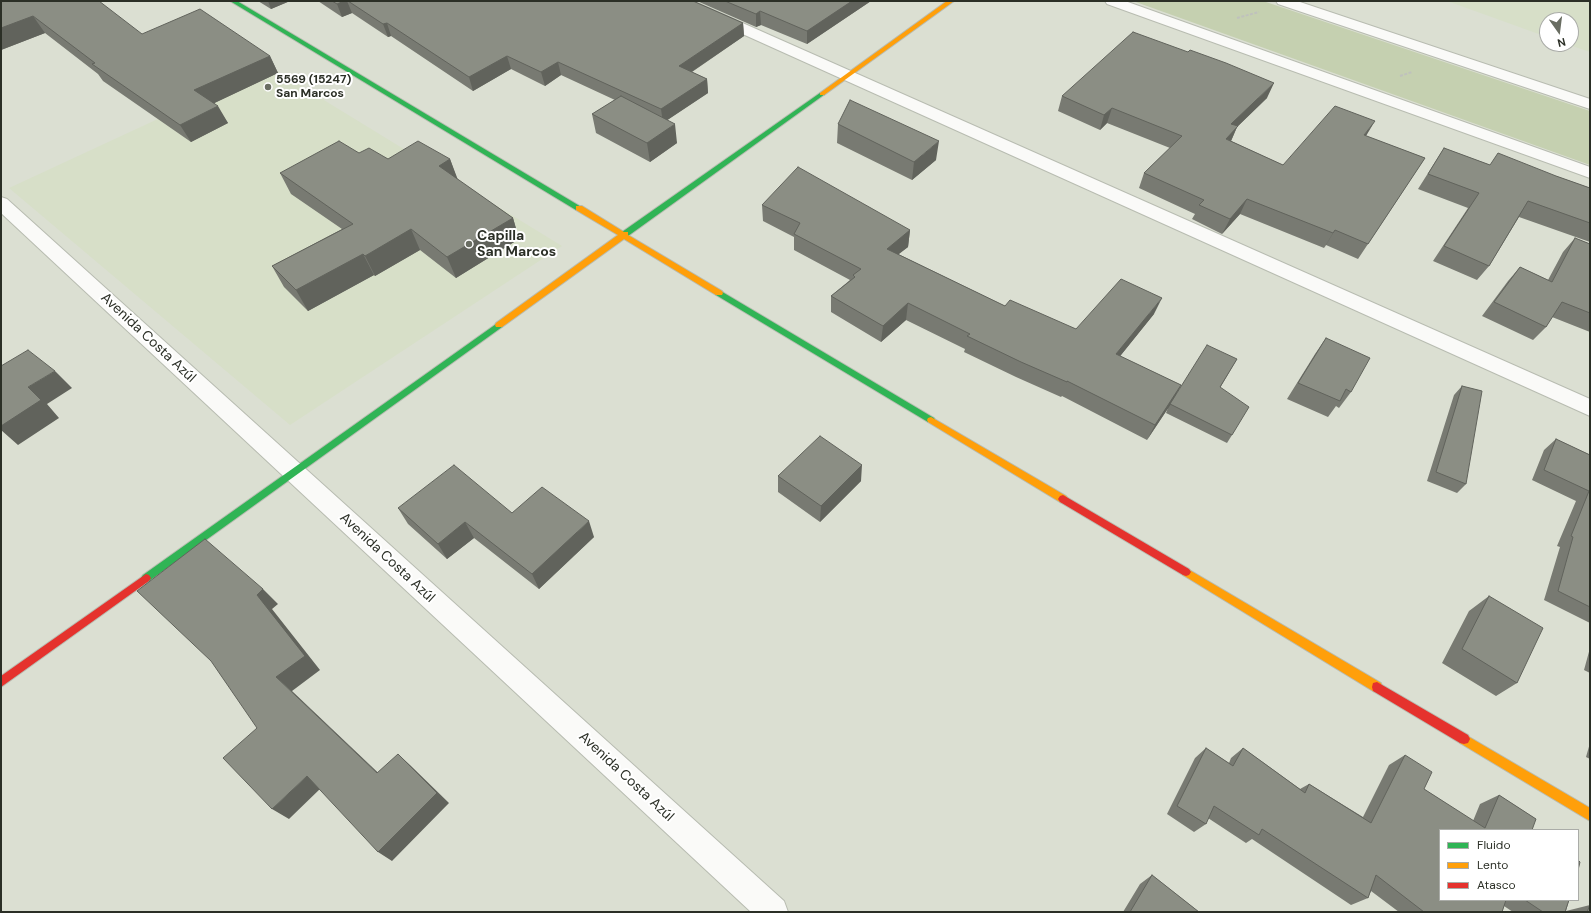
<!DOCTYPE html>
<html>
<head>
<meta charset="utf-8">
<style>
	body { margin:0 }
	#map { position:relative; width:1591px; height:913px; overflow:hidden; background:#dbdfd2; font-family:"DM Sans",sans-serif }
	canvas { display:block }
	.frame { position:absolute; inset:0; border:2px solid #2b2f26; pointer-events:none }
	.legend { position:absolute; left:1439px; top:829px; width:140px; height:72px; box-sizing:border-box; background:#fff; border:1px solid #aaaca8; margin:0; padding:5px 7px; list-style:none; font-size:12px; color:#2b2f26 }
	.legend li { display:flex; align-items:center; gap:8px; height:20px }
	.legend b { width:20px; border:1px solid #aaaca8 }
	.north { position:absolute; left:1539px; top:12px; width:40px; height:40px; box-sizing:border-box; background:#fff; border:1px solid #aaaca8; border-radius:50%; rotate:166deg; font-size:11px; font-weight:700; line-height:16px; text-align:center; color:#2b2f26 }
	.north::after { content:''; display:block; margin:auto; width:14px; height:18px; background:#696d62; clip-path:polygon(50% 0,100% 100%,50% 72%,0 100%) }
</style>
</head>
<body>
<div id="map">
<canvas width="1591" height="913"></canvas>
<div class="frame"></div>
<ul class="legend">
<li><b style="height:5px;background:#30b455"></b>Fluido</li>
<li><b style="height:5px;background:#ff9f0a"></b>Lento</li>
<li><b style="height:5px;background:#e5322d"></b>Atasco</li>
</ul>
<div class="north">N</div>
</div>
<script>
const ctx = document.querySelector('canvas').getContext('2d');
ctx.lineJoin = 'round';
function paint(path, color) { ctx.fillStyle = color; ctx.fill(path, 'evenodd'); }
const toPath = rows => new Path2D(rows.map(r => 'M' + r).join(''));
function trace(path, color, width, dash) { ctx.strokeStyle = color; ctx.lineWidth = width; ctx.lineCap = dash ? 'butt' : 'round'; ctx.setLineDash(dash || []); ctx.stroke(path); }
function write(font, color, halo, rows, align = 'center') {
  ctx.font = font + ' "DM Sans",sans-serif'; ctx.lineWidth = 4; ctx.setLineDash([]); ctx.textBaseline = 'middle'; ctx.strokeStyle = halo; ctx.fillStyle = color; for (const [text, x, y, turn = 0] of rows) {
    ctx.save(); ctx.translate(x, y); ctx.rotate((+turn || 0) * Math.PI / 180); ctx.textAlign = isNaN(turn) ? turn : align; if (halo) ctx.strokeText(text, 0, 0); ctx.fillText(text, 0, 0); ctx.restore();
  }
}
paint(toPath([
	[1447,1,1590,1,1590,52,1566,44,1571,44,1571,20,1547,20,1547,37],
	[270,67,562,246,290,425,9,188]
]), '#d7dfc8');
paint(toPath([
	[1133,1,1263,1,1590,111,1590,165]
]), '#c5d0b0');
const street = toPath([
	[674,1,693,1,1590,399,1590,416,676,4,674,1],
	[1105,1,1125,1,1590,167,1590,178,1107,4,1105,1],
	[1276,1,1297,1,1590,99,1590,109,1278,4,1276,1],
	[1,197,7,199,784,901,788,912,751,912,1,213,1,197]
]);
const fast = toPath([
	[230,1,237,1,583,208,579,210,576,210,230,1],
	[820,93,825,94,628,236,622,236,622,232,820,93],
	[719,290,934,418,935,420,934,422,928,422,716,295,715,293,719,290],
	[499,322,502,323,503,325,502,327,149,581,146,582,143,581,141,578,143,575,499,322]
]);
const slow = toPath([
	[947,1,954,1,824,95,820,95,820,93,947,1],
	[576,206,582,206,624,232,628,232,628,235,722,291,723,293,722,295,716,295,624,239,502,327,496,327,495,325,496,323,618,235,576,210,576,206],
	[931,417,1066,496,1068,499,1066,502,1063,503,1060,502,928,422,927,420,928,418,931,417],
	[1186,568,1381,683,1382,687,1381,691,1377,692,1373,691,1183,575,1181,572,1183,569,1186,568],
	[1464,734,1590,808,1590,821,1460,743,1458,739,1460,735,1464,734]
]);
const jam = toPath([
	[1063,495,1189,569,1191,572,1189,575,1186,576,1183,575,1060,502,1058,499,1060,496,1063,495],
	[146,574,149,575,151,578,149,581,1,687,1,676,146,574],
	[1377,682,1468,735,1470,739,1468,743,1464,744,1460,743,1373,691,1372,687,1373,683,1377,682]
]);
trace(street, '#b8bcb1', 2);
trace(fast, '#b8bcb1', 2);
trace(slow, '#b8bcb1', 2);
trace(jam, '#b8bcb1', 2);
trace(toPath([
	[1237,18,1259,12],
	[1400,76,1412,72]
]), '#bfc1bd', 2, [3, 1.5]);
paint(street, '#fafaf8');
paint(fast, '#30b455');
paint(slow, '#ff9f0a');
paint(jam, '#e5322d');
paint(toPath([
	[1,1,142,34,270,56,278,73,214,103,228,123,191,142,103,81,98,74,45,33,1,50],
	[258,1,290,1,271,9],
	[318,1,693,1,743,23,744,36,692,72,707,79,708,93,667,120,677,143,650,162,596,133,592,114,615,100,561,75,545,86,511,69,473,91,391,36,388,37,352,13,342,17],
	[697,1,871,1,807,44,761,25,756,27],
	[1062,96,1267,98,1237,127,1231,141,1283,165,1366,136,1425,158,1358,259,1326,245,1324,248,1240,214,1222,234,1192,219,1195,214,1139,188,1144,173,1170,148,1107,123,1100,130,1058,111],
	[838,124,936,160,912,180,837,143],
	[1444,148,1490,165,1556,176,1590,188,1590,242,1519,217,1489,266,1477,280,1433,261,1468,208,1418,189],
	[359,153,388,159,450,159,457,179,513,218,519,239,456,278,420,250,375,276,374,275,308,311,284,287,272,266,342,229,291,194,280,173],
	[762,205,910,230,908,247,898,254,1005,306,1076,329,1154,314,1120,356,1181,385,1176,395,1237,359,1220,388,1232,435,1227,443,1166,413,1168,408,1147,440,1062,396,1061,397,1016,377,964,352,965,349,906,320,881,342,831,312,831,296,850,280,794,250,794,237,763,221],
	[1575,238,1590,244,1590,332,1552,317,1546,327,1533,340,1482,316,1508,281,1520,267,1548,280,1563,252],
	[1326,338,1351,392,1339,408,1336,406,1328,417,1287,399,1315,354],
	[1462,386,1466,484,1457,493,1427,481,1454,395],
	[1556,439,1590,455,1590,454,1590,623,1544,600,1560,547,1557,546,1576,501,1532,480,1544,450],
	[778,476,861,481,820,522,778,492],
	[398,508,512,513,594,537,539,589,474,538,447,559,408,524],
	[1489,596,1517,683,1496,696,1442,663,1469,611],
	[1590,648,1590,673,1584,670],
	[1590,743,1590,759,1586,757],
	[1206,748,1229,763,1231,758,1243,748,1300,789,1309,784,1363,817,1389,765,1405,755,1424,789,1473,821,1480,804,1499,795,1536,819,1440,900,1569,900,1566,911,1590,905,1590,912,1513,912,1504,906,1502,912,1399,912,1371,891,1368,898,1351,905,1252,839,1246,843,1208,818,1206,824,1194,832,1167,814,1195,758],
	[1152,875,1199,912,1123,912,1140,884]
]), '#787a72');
paint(toPath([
	[268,1,290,1,271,9],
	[344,1,347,1,352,13,342,17,337,4],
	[852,1,871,1,807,44,807,31],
	[760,11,761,25,756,27,756,14],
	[33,16,45,33,1,50,1,28],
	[387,23,391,36,388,37,383,24],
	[743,23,744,36,681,79,679,66],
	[270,56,278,73,204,108,194,90],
	[507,56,511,69,473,91,469,77],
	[558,62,561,75,545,86,541,72],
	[707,79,708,93,663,123,661,109],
	[1274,83,1267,98,1237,127,1231,141,1225,138,1231,124],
	[218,106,228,123,191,142,180,125],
	[1112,108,1107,123,1100,130,1104,115],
	[1375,121,1366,136,1364,135],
	[675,124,677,143,650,162,647,143],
	[939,141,936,160,912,180,914,162],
	[450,159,458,180,439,166],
	[1247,199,1240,214,1222,234,1230,219],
	[513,218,519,239,456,278,447,257],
	[411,229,420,250,375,276,365,256],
	[910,230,908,247,885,265,887,249],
	[1335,230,1326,245,1324,248,1333,233],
	[363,254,374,275,308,311,296,290],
	[1162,298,1154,314,1109,370,1116,354],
	[908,303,906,320,881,342,883,326],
	[55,371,72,388,47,404,59,418,18,445,1,430,1,426,28,387],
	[1181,385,1173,401,1147,440,1155,425],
	[862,465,861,481,820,522,821,506],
	[589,521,594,537,539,589,532,574],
	[465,522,474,538,447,559,438,544],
	[263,589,278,604,272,609,320,670,292,691,390,784,377,773,276,677,257,595],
	[398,754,410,765,449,803,392,861,378,852],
	[307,776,322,787,289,819,272,809]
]), '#61635c');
const building = toPath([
	[1,1,99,1,142,34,200,9,270,56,194,90,218,106,180,125,92,64,95,63,33,16,1,28,1,1],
	[332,1,344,1,337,4,332,1],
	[348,1,693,1,743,23,679,66,707,79,661,109,558,62,541,72,507,56,469,77,387,23,383,24,348,1],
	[725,1,852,1,807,31,760,11,756,14,725,1],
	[1133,32,1188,52,1190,50,1226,63,1274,83,1231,124,1238,126,1226,139,1283,165,1335,106,1375,121,1364,135,1425,158,1368,244,1335,230,1333,233,1247,199,1230,219,1199,205,1204,200,1144,173,1182,136,1112,108,1104,115,1062,96,1133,32],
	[621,96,675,124,647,143,592,114,621,96],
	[850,100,939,141,914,162,838,124,850,100],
	[339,141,359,153,369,148,388,159,418,141,450,159,439,166,513,218,447,257,411,229,365,256,363,254,296,290,272,266,353,224,280,173,339,141],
	[1444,148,1490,165,1498,153,1556,176,1590,188,1590,223,1528,201,1489,266,1444,246,1479,193,1428,174,1444,148],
	[798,167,910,230,887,249,1005,306,1010,300,1076,329,1121,279,1162,298,1116,354,1181,385,1155,425,1067,381,1067,382,1021,362,967,336,970,334,908,303,883,326,831,296,855,277,853,275,861,269,794,234,800,223,762,205,798,167],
	[1575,238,1590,244,1590,313,1562,302,1546,327,1494,302,1520,267,1552,282,1575,238],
	[1326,338,1370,358,1351,392,1346,389,1340,401,1298,383,1326,338],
	[1207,345,1237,359,1220,387,1249,407,1232,435,1170,404,1207,345],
	[28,350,55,371,28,387,41,400,1,426,1,366,28,350],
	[1462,386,1482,391,1466,484,1436,472,1462,386],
	[820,436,862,465,821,506,778,476,820,436],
	[1556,439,1590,455,1590,607,1558,591,1573,537,1571,536,1589,491,1544,470,1556,439],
	[454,465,512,513,542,487,589,521,532,574,465,522,438,544,398,508,454,465],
	[205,539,263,589,257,595,305,656,276,677,377,773,398,754,437,793,378,852,307,776,272,809,223,758,257,728,211,661,137,591,205,539],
	[1489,596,1543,628,1517,683,1462,649,1489,596],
	[1206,748,1233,766,1243,748,1305,793,1309,784,1371,823,1405,755,1432,772,1424,789,1485,828,1499,795,1536,819,1532,830,1440,830,1440,900,1506,900,1502,912,1424,912,1376,875,1368,898,1262,829,1259,835,1214,806,1206,824,1177,806,1206,748],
	[1578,860,1580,862,1578,870,1578,860],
	[1152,875,1199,912,1130,912,1152,875],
	[1525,900,1569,900,1565,912,1543,912,1525,900],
	[1590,905,1590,912,1587,912,1590,905]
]);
paint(building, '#8b8e84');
trace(building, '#61635c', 1);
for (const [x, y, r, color] of [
	[268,87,4,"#696d62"],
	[469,244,4,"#696d62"]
]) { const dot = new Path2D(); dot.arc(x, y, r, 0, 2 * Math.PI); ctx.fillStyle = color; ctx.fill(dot); trace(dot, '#fff', 1.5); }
write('bold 12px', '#2b2f26', '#fff', [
	["5569 (15247)",276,80],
	["San Marcos",276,94]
], 'left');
write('bold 14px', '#2b2f26', '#fff', [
	["Capilla",477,236],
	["San Marcos",477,252]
], 'left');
write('14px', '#2b2f26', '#fff', [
	["Avenida Costa Azúl",148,338,43],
	["Avenida Costa Azúl",387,558,43],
	["Avenida Costa Azúl",626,777,43]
]);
</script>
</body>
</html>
